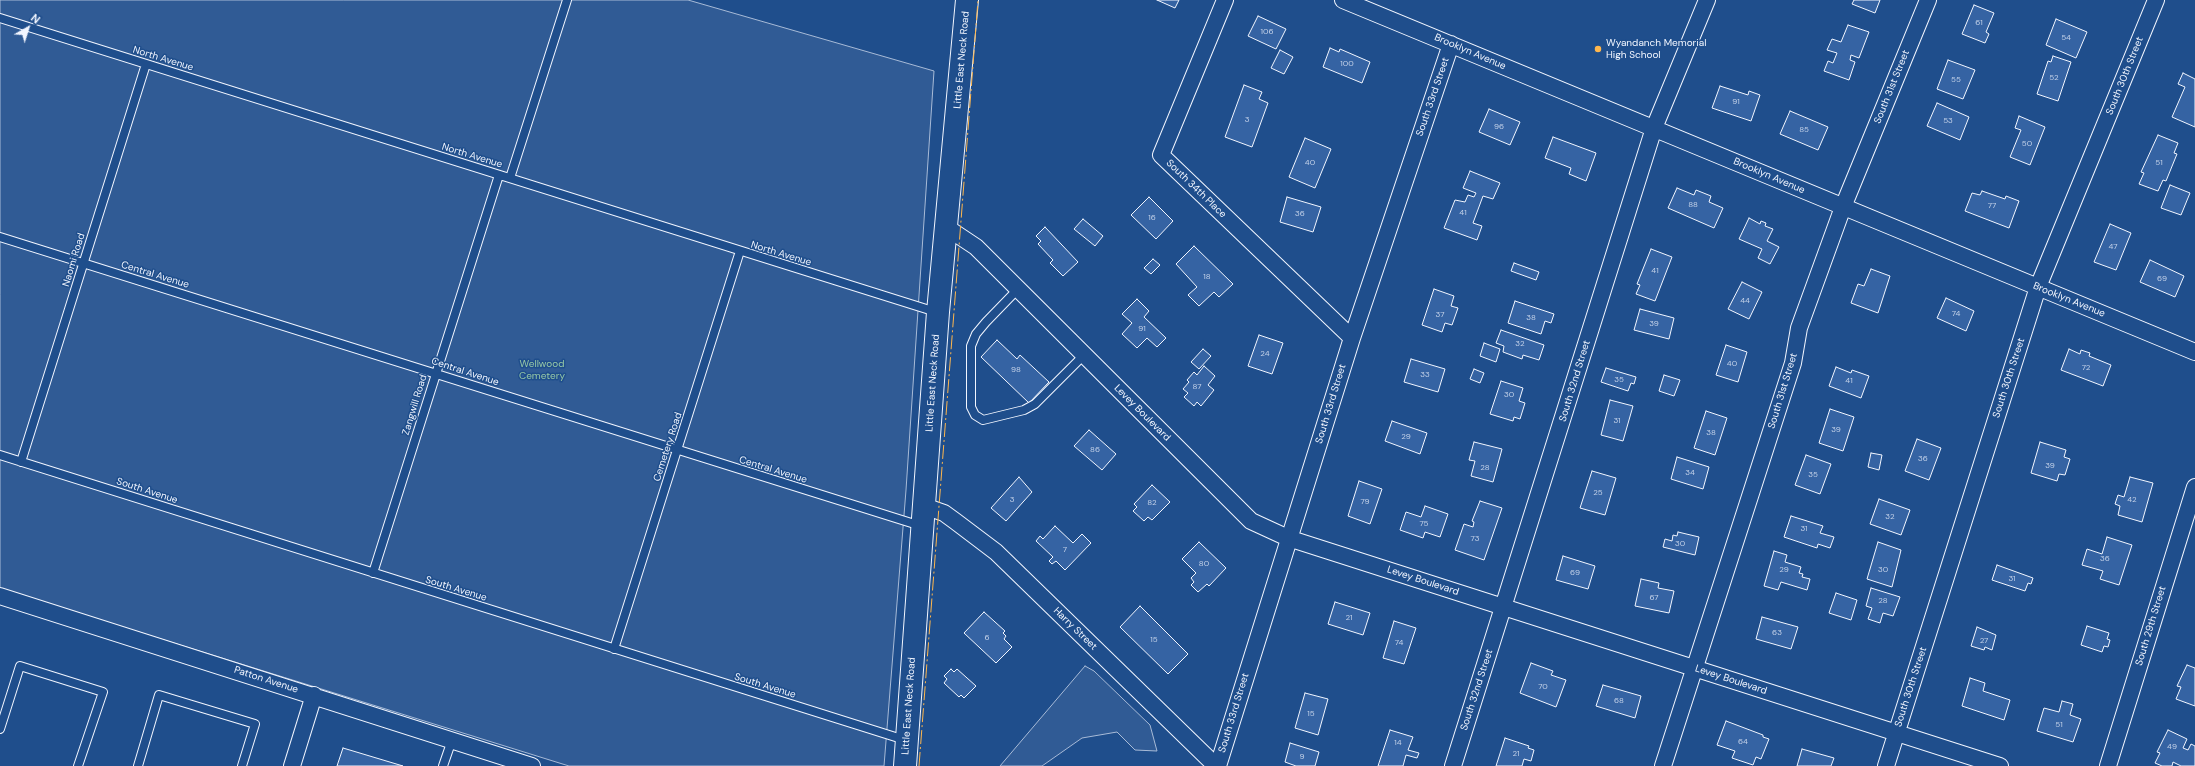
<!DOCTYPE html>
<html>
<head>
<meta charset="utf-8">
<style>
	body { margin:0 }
	#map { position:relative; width:2195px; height:766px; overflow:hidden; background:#1f4e8c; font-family:"DM Sans",sans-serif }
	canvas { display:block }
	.north { position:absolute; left:8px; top:8px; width:40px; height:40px; -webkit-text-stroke:3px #1f4e8c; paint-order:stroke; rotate:39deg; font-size:11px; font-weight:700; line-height:16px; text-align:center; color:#f2f6ff }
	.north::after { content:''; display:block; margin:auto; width:14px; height:18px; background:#f2f6ff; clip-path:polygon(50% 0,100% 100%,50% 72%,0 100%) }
</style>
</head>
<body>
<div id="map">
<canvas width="2195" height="766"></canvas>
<div class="north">N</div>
</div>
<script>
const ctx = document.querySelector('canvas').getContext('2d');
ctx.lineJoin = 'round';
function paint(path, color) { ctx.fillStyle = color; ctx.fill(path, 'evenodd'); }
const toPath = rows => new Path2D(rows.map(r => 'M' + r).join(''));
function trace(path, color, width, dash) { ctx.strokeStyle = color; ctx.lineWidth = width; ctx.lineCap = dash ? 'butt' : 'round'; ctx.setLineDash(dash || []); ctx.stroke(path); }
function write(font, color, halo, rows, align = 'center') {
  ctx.font = font + ' "DM Sans",sans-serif'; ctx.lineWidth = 3; ctx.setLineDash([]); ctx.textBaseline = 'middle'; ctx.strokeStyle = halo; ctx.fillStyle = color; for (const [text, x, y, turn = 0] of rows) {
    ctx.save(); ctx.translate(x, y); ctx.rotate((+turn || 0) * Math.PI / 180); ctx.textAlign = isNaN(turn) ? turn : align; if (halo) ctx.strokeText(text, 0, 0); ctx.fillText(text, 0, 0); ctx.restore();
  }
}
const built = toPath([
	[0,0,688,0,934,71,906,490,884,766,569,766,0,589,0,0],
	[1085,666,1094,671,1150,725,1157,751,1135,750,1117,732,1082,738,1042,766,1000,766,1085,666]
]);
paint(built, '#305b95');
trace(built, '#a8bbd7', 1);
const building = toPath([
	[1157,0,1179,0,1175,8,1157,0],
	[1854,0,1880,0,1875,13,1852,4,1854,0],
	[1974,5,1994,13,1986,32,1989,34,1985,43,1962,34,1974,5],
	[1258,16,1286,29,1276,49,1248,36,1258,16],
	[2056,19,2087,32,2076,58,2046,45,2056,19],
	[1848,25,1869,32,1859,58,1851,55,1850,60,1855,62,1849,80,1824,71,1828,61,1833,63,1837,53,1827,50,1832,39,1841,42,1848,25],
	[1330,48,1339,52,1340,49,1370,62,1362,83,1323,67,1330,48],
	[1280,50,1293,57,1284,74,1271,68,1280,50],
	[2053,56,2071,62,2058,101,2037,94,2048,61,2051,62,2053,56],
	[1948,60,1975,70,1963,99,1937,89,1948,60],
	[2183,73,2195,79,2195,127,2172,117,2185,87,2178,84,2183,73],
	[1244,85,1262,92,1259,99,1268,103,1252,147,1225,137,1244,85],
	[1720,86,1748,95,1749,91,1760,95,1751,121,1712,108,1720,86],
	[1937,103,1969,117,1960,140,1927,126,1937,103],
	[1489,109,1520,122,1510,145,1479,132,1489,109],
	[1790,111,1828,127,1818,150,1780,134,1790,111],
	[2019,116,2045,127,2030,165,2010,157,2021,130,2015,128,2019,116],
	[2158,135,2178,143,2174,153,2177,154,2166,181,2163,180,2158,191,2139,184,2144,173,2141,172,2158,135],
	[1553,137,1596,153,1586,181,1569,174,1571,168,1545,158,1553,137],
	[1305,138,1331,149,1315,188,1289,177,1305,138],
	[1470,171,1500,183,1493,199,1483,196,1473,223,1482,226,1477,240,1444,228,1455,200,1465,202,1468,195,1474,197,1476,193,1463,188,1470,171],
	[2170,185,2190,193,2181,215,2161,208,2170,185],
	[1677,188,1694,195,1696,190,1711,196,1709,202,1723,208,1714,228,1668,208,1677,188],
	[1982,191,2005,199,2006,196,2019,201,2009,228,1965,211,1972,193,1980,195,1982,191],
	[1149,197,1173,221,1156,239,1131,215,1149,197],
	[1287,197,1321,207,1313,232,1280,222,1287,197],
	[1749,218,1760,224,1761,221,1766,223,1765,226,1773,229,1767,241,1779,247,1770,264,1758,258,1762,249,1739,239,1749,218],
	[1083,219,1103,236,1095,246,1074,229,1083,219],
	[2110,224,2131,233,2116,270,2094,262,2110,224],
	[1045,227,1078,262,1063,276,1050,263,1053,260,1038,244,1041,241,1036,236,1045,227],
	[1194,246,1233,284,1219,297,1214,292,1199,306,1188,295,1197,287,1176,264,1194,246],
	[1651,249,1672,257,1655,301,1636,294,1640,285,1637,284,1651,249],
	[1153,259,1160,265,1151,274,1144,268,1153,259],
	[2150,260,2184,276,2175,297,2140,282,2150,260],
	[1514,263,1539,272,1536,280,1511,271,1514,263],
	[1871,269,1890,276,1878,313,1851,303,1858,284,1864,286,1871,269],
	[1742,282,1762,292,1749,319,1728,309,1742,282],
	[1434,289,1454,296,1451,306,1458,308,1452,325,1445,323,1442,332,1422,325,1434,289],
	[1946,298,1974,311,1966,331,1937,318,1946,298],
	[1137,299,1149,311,1144,317,1166,338,1157,347,1147,338,1137,348,1122,334,1132,323,1122,314,1137,299],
	[1515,301,1554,314,1551,323,1545,321,1541,334,1508,323,1515,301],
	[1640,309,1674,318,1669,339,1634,330,1640,309],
	[1501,330,1544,345,1539,360,1523,355,1522,359,1503,352,1504,346,1496,343,1501,330],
	[1259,335,1283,343,1272,374,1248,366,1259,335],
	[997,340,1017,359,1020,355,1049,382,1029,403,981,357,997,340],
	[1484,343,1500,349,1496,362,1480,356,1484,343],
	[1726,345,1747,352,1738,382,1716,375,1726,345],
	[1203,349,1211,356,1199,369,1191,362,1203,349],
	[2069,349,2080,354,2081,350,2090,353,2089,356,2111,365,2103,386,2061,370,2069,349],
	[1411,359,1445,369,1438,392,1404,382,1411,359],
	[1204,366,1215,376,1208,385,1214,390,1201,406,1197,402,1194,406,1184,397,1188,393,1183,389,1189,382,1187,380,1194,372,1197,375,1204,366],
	[1836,367,1851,373,1852,370,1869,376,1861,398,1829,386,1836,367],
	[1606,368,1636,377,1634,384,1631,383,1628,391,1601,382,1606,368],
	[1474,369,1484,373,1480,383,1470,379,1474,369],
	[1664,375,1680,380,1674,396,1659,391,1664,375],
	[1501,381,1523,388,1519,401,1525,403,1520,419,1514,417,1513,421,1490,414,1501,381],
	[1610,400,1633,406,1623,441,1601,435,1610,400],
	[1830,409,1854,417,1843,451,1819,443,1830,409],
	[1706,411,1727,418,1715,455,1694,448,1706,411],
	[1392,421,1427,433,1420,454,1385,441,1392,421],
	[1089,430,1116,454,1102,470,1074,446,1089,430],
	[1917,439,1941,448,1929,480,1905,471,1917,439],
	[1474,442,1502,449,1493,482,1471,476,1475,461,1469,460,1474,442],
	[2040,442,2066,450,2064,457,2070,459,2065,475,2059,474,2057,481,2031,473,2040,442],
	[1871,453,1882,455,1879,470,1868,467,1871,453],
	[1806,455,1831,464,1820,494,1795,485,1806,455],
	[1677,457,1709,467,1703,489,1671,479,1677,457],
	[1592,471,1616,478,1605,515,1580,508,1592,471],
	[1019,477,1032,492,1006,521,991,508,1019,477],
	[2130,477,2153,483,2142,522,2118,515,2120,506,2115,504,2118,495,2124,497,2130,477],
	[1359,481,1382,489,1370,524,1348,516,1359,481],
	[1152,485,1170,502,1152,520,1148,517,1144,521,1133,511,1137,507,1134,504,1152,485],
	[1879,499,1910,510,1901,535,1870,524,1879,499],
	[1480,501,1502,508,1484,560,1455,550,1464,524,1473,527,1474,522,1472,521,1480,501],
	[1425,506,1448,514,1440,537,1425,532,1423,538,1400,530,1406,512,1421,517,1425,506],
	[1791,516,1823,526,1820,533,1834,537,1830,548,1818,544,1817,548,1784,537,1791,516],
	[1055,526,1073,543,1082,534,1091,543,1065,570,1056,561,1052,564,1049,561,1053,557,1036,541,1040,536,1043,539,1055,526],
	[1678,532,1699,537,1695,555,1663,547,1665,539,1672,541,1673,535,1677,536,1678,532],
	[2107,537,2132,545,2119,585,2100,579,2103,571,2082,565,2087,549,2102,554,2107,537],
	[1199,542,1226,568,1209,586,1207,584,1198,592,1191,585,1194,582,1191,578,1196,573,1182,559,1199,542],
	[1878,542,1901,550,1892,587,1867,579,1878,542],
	[1774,551,1787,555,1785,562,1801,567,1799,573,1803,574,1802,577,1810,579,1807,590,1781,582,1778,590,1764,586,1774,551],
	[1563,556,1595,566,1588,589,1556,580,1563,556],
	[1997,565,2033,578,2031,584,2028,583,2025,591,1992,580,1997,565],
	[1641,579,1659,583,1658,588,1674,591,1669,613,1635,606,1641,579],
	[1871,588,1900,597,1893,616,1883,613,1880,623,1868,619,1872,608,1866,606,1871,588],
	[1836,593,1857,600,1851,620,1829,613,1836,593],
	[1335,602,1370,613,1363,635,1328,624,1335,602],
	[1140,606,1188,654,1168,674,1120,627,1140,606],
	[984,612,1005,631,1003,633,1006,636,1004,639,1012,647,996,663,964,633,984,612],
	[1762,617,1798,627,1791,649,1756,639,1762,617],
	[1394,621,1416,628,1404,664,1383,658,1394,621],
	[2087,626,2109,633,2107,639,2110,640,2108,647,2104,646,2102,652,2081,645,2087,626],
	[1977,627,1996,635,1992,650,1985,647,1984,650,1971,646,1977,627],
	[1531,663,1553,671,1551,675,1566,680,1556,707,1520,693,1531,663],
	[2187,665,2195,668,2195,706,2176,699,2181,687,2177,686,2187,665],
	[951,669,954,672,957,669,976,686,964,698,961,695,959,697,944,683,947,679,944,676,951,669],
	[1970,678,1985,683,1983,691,2010,700,2004,720,1962,706,1970,678],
	[1603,685,1641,696,1635,718,1596,706,1603,685],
	[1305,693,1328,699,1318,735,1295,728,1305,693],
	[2062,701,2073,704,2070,715,2081,719,2073,742,2037,731,2044,708,2059,712,2062,701],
	[1726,721,1763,735,1763,737,1769,739,1761,759,1756,757,1753,765,1732,758,1735,751,1717,745,1726,721],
	[1390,730,1413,737,1408,750,1419,753,1417,758,1406,755,1403,766,1378,766,1390,730],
	[2168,730,2187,739,2183,748,2188,750,2191,744,2195,746,2195,766,2181,766,2173,762,2172,766,2162,766,2155,763,2160,753,2157,752,2168,730],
	[1505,738,1529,746,1528,748,1534,750,1531,761,1524,759,1522,766,1496,766,1505,738],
	[1290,743,1319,752,1315,766,1296,766,1285,762,1290,743],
	[343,748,403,766,337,766,343,748],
	[1802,749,1834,758,1831,766,1797,766,1802,749]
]);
paint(building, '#3563a3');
trace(building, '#f2f6ff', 1);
const service = toPath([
	[0,18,936,312],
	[510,178,567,0],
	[0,237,921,526],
	[1018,289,986,322,976,334,971,346,971,407,975,415,983,420,1024,410,1035,404,1084,355],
	[0,455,905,740],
	[21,462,146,64],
	[373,573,499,175],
	[614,649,740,251],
	[0,729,20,666,103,692,78,766],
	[138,766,159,695,255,724,242,766],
	[443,766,452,740]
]);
const minor = toPath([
	[1225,0,1161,155,1352,338],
	[1343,0,2195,352],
	[946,227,976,247,1251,521,1288,538,2000,766],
	[924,506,944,513,955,521,996,552,1216,766],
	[0,596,532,766],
	[292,766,314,695],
	[1218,766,1352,338,1451,44],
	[1453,766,1654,128,1707,0],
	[1663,766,1793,363,1799,328,1843,207,1928,0],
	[1886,766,2038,287,2156,0],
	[2108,766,2195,487]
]);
const secondary = toPath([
	[905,766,938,312,967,0]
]);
trace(service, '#f2f6ff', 10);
trace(minor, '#f2f6ff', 18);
trace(secondary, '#f2f6ff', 24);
trace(service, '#1f4e8c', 8);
trace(minor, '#1f4e8c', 16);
trace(secondary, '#1f4e8c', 22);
trace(toPath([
	[919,766,978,0]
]), '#ffb74d', 1, [14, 3, 2, 3]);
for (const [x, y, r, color] of [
	[1598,49,4,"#ffb74d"]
]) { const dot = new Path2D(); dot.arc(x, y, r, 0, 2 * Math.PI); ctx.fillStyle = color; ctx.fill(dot); trace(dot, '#1f4e8c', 1.5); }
write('8px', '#c3d1e8', null, [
	["61",1979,23],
	["106",1267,32],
	["54",2066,38],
	["100",1347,64],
	["52",2054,78],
	["55",1956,80],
	["91",1736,102],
	["3",1247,120],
	["53",1948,121],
	["96",1499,127],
	["85",1804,130],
	["50",2027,144],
	["40",1310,163],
	["51",2159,163],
	["88",1693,205],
	["77",1992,206],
	["41",1463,213],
	["36",1300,214],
	["16",1152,218],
	["47",2113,247],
	["41",1655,271],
	["18",1207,277],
	["69",2162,279],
	["44",1745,301],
	["74",1956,314],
	["37",1440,315],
	["38",1531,318],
	["39",1654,324],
	["91",1142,329],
	["32",1520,344],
	["24",1265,354],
	["40",1732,364],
	["72",2086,368],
	["98",1016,370],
	["33",1425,375],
	["35",1619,380],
	["41",1849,381],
	["87",1197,387],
	["30",1509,395],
	["31",1617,421],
	["39",1836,430],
	["38",1711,433],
	["29",1406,437],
	["86",1095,450],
	["36",1923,459],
	["39",2050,466],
	["28",1485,468],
	["34",1690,473],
	["35",1813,475],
	["25",1598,493],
	["3",1012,500],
	["42",2132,500],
	["79",1365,502],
	["82",1152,503],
	["32",1890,517],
	["75",1424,524],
	["31",1804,529],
	["73",1475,539],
	["30",1680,544],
	["7",1065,550],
	["36",2105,559],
	["80",1204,564],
	["29",1784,570],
	["30",1883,570],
	["69",1575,573],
	["31",2012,579],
	["67",1654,598],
	["28",1883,601],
	["21",1349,618],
	["63",1777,633],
	["6",987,638],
	["15",1154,640],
	["27",1984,641],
	["74",1399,643],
	["70",1543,687],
	["68",1619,701],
	["15",1311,714],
	["51",2059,725],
	["64",1743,742],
	["14",1398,743],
	["49",2172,747],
	["21",1516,754],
	["9",1302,757]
]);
write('10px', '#f2f6ff', '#1f4e8c', [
	["Wyandanch Memorial",1606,43],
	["High School",1606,55]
], 'left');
write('10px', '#f2f6ff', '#1f4e8c', [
	["Brooklyn Avenue",1470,52,23],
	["North Avenue",163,59,17],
	["Little East Neck Road",962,60,-85],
	["South 30th Street",2125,76,-68],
	["South 31st Street",1892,87,-68],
	["South 33rd Street",1433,97,-71],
	["North Avenue",472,156,17],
	["Brooklyn Avenue",1769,176,23],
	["South 34th Place",1196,189,44],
	["North Avenue",781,254,17],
	["Naomi Road",74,260,-73],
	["Central Avenue",155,275,17],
	["Brooklyn Avenue",2069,300,22],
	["Central Avenue",465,372,18],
	["South 30th Street",2009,378,-72],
	["South 32nd Street",1575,381,-73],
	["Little East Neck Road",933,383,-86],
	["South 31st Street",1783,391,-73],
	["South 33rd Street",1331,404,-73],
	["Zangwill Road",415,405,-73],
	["Levey Boulevard",1142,413,45],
	["Cemetery Road",668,447,-72],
	["Central Avenue",773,470,17],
	["South Avenue",147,491,18],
	["Levey Boulevard",1423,581,18],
	["South Avenue",456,589,17],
	["South 29th Street",2151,626,-73],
	["Harry Street",1075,629,44],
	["Patton Avenue",266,680,18],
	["Levey Boulevard",1731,680,18],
	["South Avenue",765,686,17],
	["South 30th Street",1911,687,-72],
	["South 32nd Street",1477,690,-72],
	["Little East Neck Road",909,706,-86],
	["South 33rd Street",1234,713,-73]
]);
write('10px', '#97c8a6', '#1f4e8c', [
	["Wellwood",542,364],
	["Cemetery",542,376]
]);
</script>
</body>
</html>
